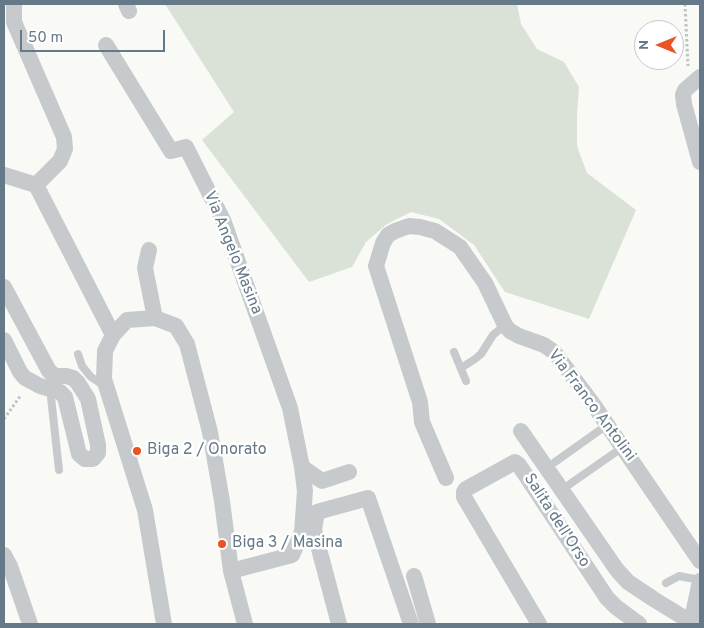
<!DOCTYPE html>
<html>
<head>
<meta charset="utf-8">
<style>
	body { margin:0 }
	#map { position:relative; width:704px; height:628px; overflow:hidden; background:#f9f9f6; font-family:Overpass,sans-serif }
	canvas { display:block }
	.frame { position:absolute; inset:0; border:5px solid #667988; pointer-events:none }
	.north { position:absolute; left:634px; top:20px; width:50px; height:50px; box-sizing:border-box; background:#fff; border:1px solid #c2c9cf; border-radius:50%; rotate:270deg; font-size:14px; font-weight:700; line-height:20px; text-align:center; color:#667988 }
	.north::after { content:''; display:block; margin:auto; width:18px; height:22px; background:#eb5224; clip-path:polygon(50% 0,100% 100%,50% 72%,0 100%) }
	.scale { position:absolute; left:20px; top:30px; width:145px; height:22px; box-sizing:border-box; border:2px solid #667988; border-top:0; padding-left:6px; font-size:15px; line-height:18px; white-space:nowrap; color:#667988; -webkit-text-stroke:4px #fff; paint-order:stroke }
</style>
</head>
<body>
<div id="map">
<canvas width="704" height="628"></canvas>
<div class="frame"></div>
<div class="north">N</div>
<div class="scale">50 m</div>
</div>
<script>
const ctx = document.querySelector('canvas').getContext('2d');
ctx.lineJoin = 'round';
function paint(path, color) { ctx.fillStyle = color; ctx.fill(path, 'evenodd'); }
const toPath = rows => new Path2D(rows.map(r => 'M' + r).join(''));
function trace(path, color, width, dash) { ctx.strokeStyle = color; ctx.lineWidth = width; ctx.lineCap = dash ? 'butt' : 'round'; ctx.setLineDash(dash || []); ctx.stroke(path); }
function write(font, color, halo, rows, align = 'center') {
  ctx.font = font + ' Overpass,sans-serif'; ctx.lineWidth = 5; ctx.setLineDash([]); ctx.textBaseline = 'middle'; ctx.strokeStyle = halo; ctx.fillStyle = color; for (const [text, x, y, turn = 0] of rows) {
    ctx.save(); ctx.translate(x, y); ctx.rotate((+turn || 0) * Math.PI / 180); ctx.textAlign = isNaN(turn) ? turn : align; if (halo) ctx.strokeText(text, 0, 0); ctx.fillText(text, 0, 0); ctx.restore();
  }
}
paint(toPath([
	[165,4,517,4,521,24,537,49,564,62,579,87,577,116,577,146,587,173,636,210,589,319,505,292,474,245,439,219,411,212,387,224,366,242,352,267,309,282,202,140,234,112]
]), '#dae1d7');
trace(toPath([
	[685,4,688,66],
	[4,419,21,395]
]), '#bfc2c4', 3, [2.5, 2.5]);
trace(toPath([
	[454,352,466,381],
	[78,354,82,366,91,377,103,385],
	[461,368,475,359,481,354,493,335,505,325],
	[50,388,59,470],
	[555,462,607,425],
	[570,484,623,447],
	[666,583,679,576,700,580]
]), '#c6cacd', 8);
trace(toPath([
	[14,4,14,22,64,137,65,149,60,161,36,185],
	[126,4,129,11],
	[106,45,171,151,186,147,223,220,290,408,302,467,305,491,302,532,292,555,231,571],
	[700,77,685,90,683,95,684,104,700,162],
	[4,175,36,185],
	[36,185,113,335],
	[149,250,145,268,155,318],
	[4,287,49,371,55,376,66,376,73,378,78,383,88,399,98,445,98,453,93,459,85,459,79,454,65,397,60,392,40,386,25,378,20,372,4,340],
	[521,431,617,570,628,582,655,600,691,622],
	[302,467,322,481,349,472],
	[446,478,422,422,420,402,376,266,383,243,388,235,395,231,409,226,420,227,435,231,460,247,485,283,505,325,510,331,519,336,544,345,554,352,593,404,700,561],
	[4,555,10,566,30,624],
	[414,576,428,624],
	[164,624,145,510,104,379,105,351,113,335,127,320,155,318,176,326,187,344,210,432,222,501,231,571,245,624],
	[339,624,314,530,317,512,368,498,411,624],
	[539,624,464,497,464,492,466,489,515,462,519,465,607,598,616,607,639,624],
	[691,624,700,581]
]), '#c6cacd', 16);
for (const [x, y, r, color] of [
	[137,451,5,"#eb5224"],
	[222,544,5,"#eb5224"]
]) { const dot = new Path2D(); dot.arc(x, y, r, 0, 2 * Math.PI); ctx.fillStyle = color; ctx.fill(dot); trace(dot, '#fff', 2); }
write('16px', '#667988', '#fff', [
	["Via Angelo Masina",232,253,68],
	["Via Franco Antolini",591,406,53],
	["Salita dell'Orso",556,521,57]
]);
write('16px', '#667988', '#fff', [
	["Biga 2 / Onorato",147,451],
	["Biga 3 / Masina",232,544]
], 'left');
</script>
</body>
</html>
